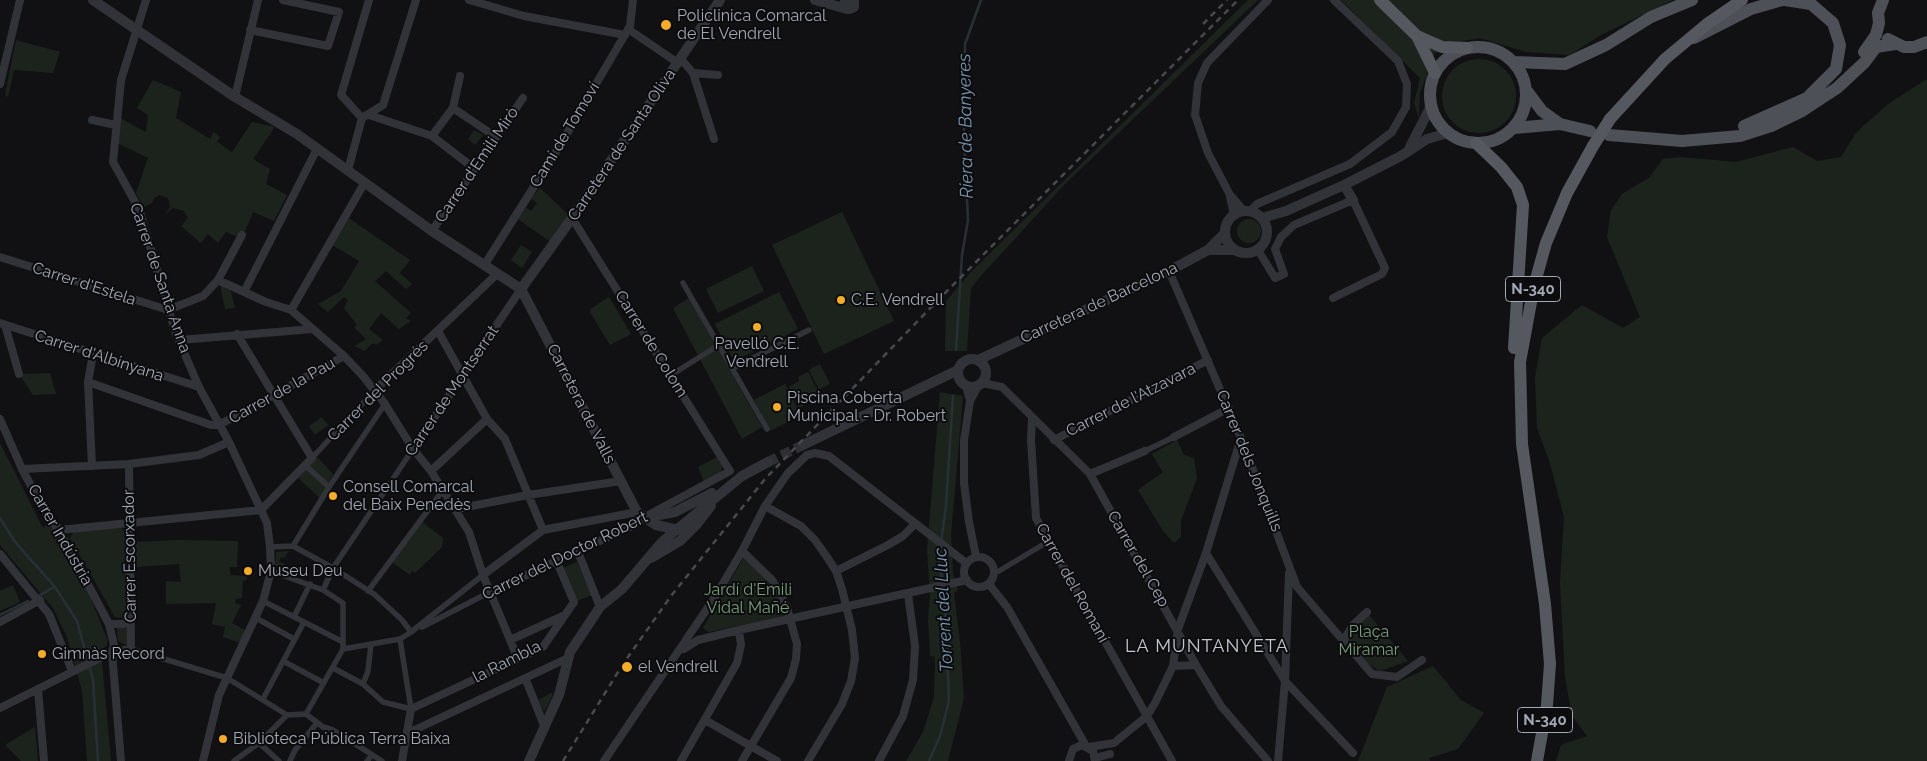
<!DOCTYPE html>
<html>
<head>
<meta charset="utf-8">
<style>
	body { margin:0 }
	canvas { display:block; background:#111113 }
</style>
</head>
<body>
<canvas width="1927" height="761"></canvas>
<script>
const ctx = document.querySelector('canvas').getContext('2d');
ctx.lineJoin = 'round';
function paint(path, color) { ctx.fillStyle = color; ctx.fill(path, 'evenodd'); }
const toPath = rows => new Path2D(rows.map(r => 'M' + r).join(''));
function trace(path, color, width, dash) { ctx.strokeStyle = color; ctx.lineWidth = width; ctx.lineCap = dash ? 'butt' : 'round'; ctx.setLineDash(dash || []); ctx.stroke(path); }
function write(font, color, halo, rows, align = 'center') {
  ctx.font = font + ' Raleway,sans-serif'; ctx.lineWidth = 4; ctx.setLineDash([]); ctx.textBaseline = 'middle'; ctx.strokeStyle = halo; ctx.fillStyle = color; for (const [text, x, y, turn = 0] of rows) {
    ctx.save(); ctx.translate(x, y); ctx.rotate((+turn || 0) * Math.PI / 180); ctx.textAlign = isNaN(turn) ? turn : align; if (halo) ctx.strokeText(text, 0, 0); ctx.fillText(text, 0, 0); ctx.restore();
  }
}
paint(toPath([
	[1248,0,1258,0,1065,184,979,278,971,288,967,351,945,351,946,301,972,271],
	[1341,0,1673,0,1599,36,1570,55,1526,52,1480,38,1463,41,1435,53,1420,93,1419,118,1414,103,1420,78],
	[16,40,60,52,53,73,14,70,8,97,5,95],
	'1442 96a37 37 0 1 1 74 0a37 37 0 1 1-74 0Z',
	[1927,79,1927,761,1556,761,1561,745,1587,736,1572,716,1565,677,1560,583,1564,517,1550,463,1537,428,1535,377,1542,338,1582,305,1623,328,1640,317,1607,237,1611,210,1622,194,1650,177,1663,159,1680,157,1736,162,1793,147,1817,161,1841,157,1856,133,1888,104],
	[153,80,181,92,176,118,210,139,214,132,220,137,217,142,232,152,252,122,275,127,253,159,270,169,266,184,287,195,274,221,253,212,244,233,236,236,226,232,218,243,208,234,201,243,181,226,188,218,184,211,173,208,165,214,170,207,168,198,160,195,154,198,152,203,144,207,136,193,148,158,117,143,120,118,146,132,148,115,137,108],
	[474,130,483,135,475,145,468,139],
	[540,188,572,218,556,246,518,219,526,208,531,211,537,203,531,199],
	[842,212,894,321,824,354,772,245],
	[347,217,410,260,400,273,412,284,406,289,386,271,375,281,411,313,406,318,411,321,399,329,381,313,369,329,383,340,376,345,373,343,364,351,355,346,366,339,354,327,357,325,344,308,348,300,344,297,328,312,318,304,341,291,359,261,332,245],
	'1237 231a12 12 0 1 1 24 0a12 12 0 1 1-24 0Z',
	[521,245,532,252,522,268,511,260],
	[752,266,764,291,718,313,706,289],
	[220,284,230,288,235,308,225,309],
	[779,292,798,329,734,361,715,324],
	[609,297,631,334,610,345,589,310],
	[689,298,762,427,742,439,673,308],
	[820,364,830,384,819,389,809,370],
	[808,372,819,393,808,399,810,402,799,408,789,387,799,381,798,377],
	[50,373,56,394,33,395,19,374],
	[785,384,801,415,770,431,754,400],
	[940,392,963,396,951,535,953,573,958,590,954,593,960,642,964,698,948,761,906,761,923,732,934,697,935,657,930,656,928,617,930,596,927,550],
	[322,417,328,425,315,435,309,426],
	[1177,440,1184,455,1194,458,1197,478,1181,521,1181,537,1174,543,1163,531,1138,490,1163,472,1152,454],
	[0,443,43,528,50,522,89,594,107,639,107,645,101,651,111,761,87,761,82,691,67,637,53,608,0,545],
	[317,457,333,474,320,498,298,478],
	[717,457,723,466,720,473,704,482,698,467],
	[420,520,443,538,442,547,415,573,412,571,410,575,390,561],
	[120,527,126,532,127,614,122,618,115,617,70,538,74,532],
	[178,540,238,541,237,567,230,567,230,575,247,576,247,580,243,581,242,598,236,599,235,603,241,605,232,623,247,631,240,643,223,637,225,627,212,624,216,603,166,604,166,581,181,582,179,564,136,567,135,542],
	[289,551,284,558,281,557,279,562,286,564,275,567,276,552],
	[744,557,755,565,777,595,786,616,708,632,703,628],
	[577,562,592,595,577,601,563,568],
	[13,585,20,602,0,611,0,591],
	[1369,615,1408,661,1380,671,1360,659,1348,640,1355,629],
	[121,626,127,627,129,630,129,640,126,645,118,641,117,629],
	[1433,666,1461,700,1484,713,1458,749,1429,758,1430,761,1358,761,1387,687],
	[553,692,551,699,544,712,538,700],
	[35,727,38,761,21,761,5,745]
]), '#1c231d');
trace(toPath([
	[956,350,962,255,968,220,964,139,965,44,981,0],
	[0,518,15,542,55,587,77,621,93,680,98,761],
	[40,595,54,587],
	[0,615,28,601],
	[929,761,940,736,949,701,945,602,939,559,946,505,953,396]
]), '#283037', 2.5);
trace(toPath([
	[768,462,803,445]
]), '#2e2f33', 10, [10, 5]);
trace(toPath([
	[683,283,767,429],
	[733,368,809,330],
	[671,375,719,345],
	[1145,451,1174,437],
	[312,458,374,391],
	[306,466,329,487],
	[293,546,329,487,385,404],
	[270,547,293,546,333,568,374,594,402,620,411,632,483,575],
	[271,571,323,590,343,603,343,649,306,714],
	[999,571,1049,541],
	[323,590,333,568,413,449],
	[368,591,443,490],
	[263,601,343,642],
	[294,617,310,584],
	[256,618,294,639],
	[422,627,490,592],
	[131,649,227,678,287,715],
	[343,649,400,639,413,631],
	[283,661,324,683],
	[333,668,363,684,383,702,411,709,400,639],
	[363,684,368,671,371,644],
	[263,699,304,622],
	[259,743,279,761],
	[234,761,259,743,287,715,306,714,323,727,333,730,382,761],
	[290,761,295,750,317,723],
	[367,761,372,755]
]), '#323338', 5.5);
trace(toPath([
	[146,0,121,80,113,162,139,209,176,334,199,387,229,442,267,523,270,547,271,571,263,601,219,695,203,761],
	[469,0,524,16,625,35],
	[628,29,678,63],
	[250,30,328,46,339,12,283,0],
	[681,59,693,73,718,75],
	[693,73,714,139],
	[0,84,20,0],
	[235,97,258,0],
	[453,108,496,137],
	[369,115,432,136,475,169],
	[362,118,341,95,369,0],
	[92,120,116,125],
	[432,136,453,108,460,76],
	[348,170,362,118,383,105,416,0],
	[1230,197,1234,215],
	[1244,211,1230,195,1208,153,1195,115,1198,83,1207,63,1268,0],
	[1250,211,1257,204,1350,164,1392,132,1406,107,1407,84,1398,61,1334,0],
	[432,231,523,98],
	[1258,250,1275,278,1284,274,1275,249,1281,237,1294,225,1353,200,1385,268,1382,274,1333,298],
	[0,257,168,310,203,296,218,280,266,302,291,310,344,356,363,376,385,404,413,449,431,471,469,532,483,575,518,659],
	[485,264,556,152,630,26,633,0],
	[1169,271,1241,438,1297,587,1372,674,1397,677,1422,660],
	[218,280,242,235],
	[244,292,317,149],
	[291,310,365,182],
	[0,323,199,387],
	[5,325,19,374],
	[438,331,487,419,505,439,543,530],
	[237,334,312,458,261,510],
	[180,340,313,329],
	[88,382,211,425,219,425,344,356],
	[982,383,1002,387,1090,474,1196,665,1221,706,1268,761],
	[966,386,970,401],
	[374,391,497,274],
	[1032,418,1031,440,1036,518,1172,761],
	[0,419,22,469,44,510,59,530,109,624,114,645,112,652,121,761],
	[1174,437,1229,408],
	[1054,440,1208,360],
	[413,449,521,289],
	[92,466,88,382,93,354],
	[22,469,129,464,199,455,229,442],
	[431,471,487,419],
	[1090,474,1145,451],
	[765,506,801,526,815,540,827,557,836,571,842,589,852,630,855,658,851,681,842,704,808,761],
	[456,509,528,495,621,481],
	[59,530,261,510],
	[578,552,600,607],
	[1206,553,1285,681,1353,753],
	[0,554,49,614,72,671],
	[976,556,969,522,964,483,964,440,970,401,978,386],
	'964 572a15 15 0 1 1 30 0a15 15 0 1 1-30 0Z',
	[836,571,888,545,903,536,915,524],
	[483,575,543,530,637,512],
	[989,584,1007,607,1086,746],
	[490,592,636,524,643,518,730,471,572,218],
	[0,622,40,600],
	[109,624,123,624,131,619],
	[510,640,563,616],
	[1343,641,1353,625,1367,612],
	[684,649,698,640,739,630,967,580],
	[1173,666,1196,665],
	[526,680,545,728],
	[38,689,44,761],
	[0,708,112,652,131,649,129,464],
	[705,720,777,761],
	[408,733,568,658],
	[1089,747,1114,743,1147,716,1155,703,1173,666,1178,629,1206,553,1241,438],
	[1095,758,1110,754],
	[402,761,411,709,543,647,574,602,557,562],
	[604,761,715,597,742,551,765,506,788,473,807,455,815,453,829,456,966,563],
	[681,761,737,663,741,645,739,630],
	[742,761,791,678,796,659,797,644,787,608,780,593,772,580,742,551],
	[879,761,903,716,913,680,915,646,908,594],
	[1069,761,1073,749,1082,745,1093,751,1095,761],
	[1278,761,1285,681,1289,573]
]), '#323338', 8);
trace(toPath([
	[93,0,235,97,297,134,432,231,521,289],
	[815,0,847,9],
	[845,0,844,6,849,9,854,7,854,0],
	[1410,147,1431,106],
	[1344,185,1353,200],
	'1225 232a21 21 0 1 1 42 0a21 21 0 1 1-42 0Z',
	[1262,218,1286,211,1344,185,1401,156,1427,139,1448,133],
	[1208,250,1235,250],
	[521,289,572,218,720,0],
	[521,289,637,512,656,525,678,530],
	'958 373a14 14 0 1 1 28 0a14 14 0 1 1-28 0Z',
	[978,360,1169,271,1208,250,1225,233],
	[803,445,958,370],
	[644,518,675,512,712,493],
	[651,558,680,541,697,524,711,506],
	[529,761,559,695,570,652,600,607,622,589,662,542,675,531,742,476,768,462]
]), '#323338', 10);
trace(toPath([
	[1694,38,1751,9,1782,0],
	[1888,39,1904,47,1914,47,1927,42],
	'1430 95a48 48 0 1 1 96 0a48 48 0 1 1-96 0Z',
	[1864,52,1876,35,1879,23,1878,13,1883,0],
	[1514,62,1565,64,1606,45,1651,17,1692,0],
	[1527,91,1542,111,1560,124],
	[1744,126,1807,98,1836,69,1840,45,1833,23,1811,4,1785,0],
	[1514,128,1560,124,1590,131],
	[1609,135,1682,141,1740,136,1771,126,1802,111,1837,88,1865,62,1876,47,1895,44]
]), '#4e5057', 12);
trace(toPath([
	[1380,0,1417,36,1435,73],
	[1417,36,1442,47,1467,48],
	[1610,119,1665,59,1707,24,1742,0],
	[1476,143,1501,167,1517,187,1523,205,1514,348],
	[1537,761,1547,705,1550,664,1545,604,1522,444,1520,362,1534,286,1546,243,1567,193,1593,146]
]), '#565860', 12);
trace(toPath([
	[1203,24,1227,0],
	[563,761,623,664,671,596,765,479,940,298,1238,0]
]), '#47494f', 2.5, [6, 5]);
trace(toPath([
	[1593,146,1610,119]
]), '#565860', 12);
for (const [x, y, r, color] of [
	[666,25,6,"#f3ad2a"],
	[841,300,5,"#f3ad2a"],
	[757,327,5,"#f3ad2a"],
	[777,407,5,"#f3ad2a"],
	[333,496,5,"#f3ad2a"],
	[248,571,5,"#f3ad2a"],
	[42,654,5,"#f3ad2a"],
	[627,667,6,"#f3ad2a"],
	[223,739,5,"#f3ad2a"]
]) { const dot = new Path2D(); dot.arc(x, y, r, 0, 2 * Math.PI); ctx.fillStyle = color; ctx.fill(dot); trace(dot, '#0c0c0e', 2); }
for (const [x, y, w] of [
	[1533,289,55],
	[1545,720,55]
]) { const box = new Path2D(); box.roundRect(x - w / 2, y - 12.5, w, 25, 4); ctx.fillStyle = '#0c0c0e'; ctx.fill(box); trace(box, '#a3a8b4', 1); }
write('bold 15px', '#a3a8b4', null, [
	["N-340",1533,289],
	["N-340",1545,720]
]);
write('16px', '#a3a8b4', '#0c0c0e', [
	["Policlinica Comarcal",677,16],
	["de El Vendrell",677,34],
	["C.E. Vendrell",851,300],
	["Pavelló C.E.",757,344,"center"],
	["Vendrell",757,362,"center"],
	["Piscina Coberta",787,398],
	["Municipal - Dr. Robert",787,416],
	["Consell Comarcal",343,487],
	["del Baix Penedès",343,505],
	["Museu Deu",258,571],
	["Gimnàs Record",52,654],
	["el Vendrell",638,667],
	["Biblioteca Pública Terra Baixa",233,739]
], 'left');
write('16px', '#a3a8b4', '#0c0c0e', [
	["Camí de Tomoví",565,135,-59],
	["Carretera de Santa Oliva",622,145,-56],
	["Carrer d'Emili Mirò",477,165,-56],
	["Carrer de Santa Anna",160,278,71],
	["Carrer d'Estela",84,284,18],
	["Carretera de Barcelona",1099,303,-25],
	["Carrer de Colom",651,344,58],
	["Carrer d'Albinyana",99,356,18],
	["Carrer de la Pau",282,391,-29],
	["Carrer del Progrés",378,391,-45],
	["Carrer de Montserrat",452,391,-56],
	["Carrer de l'Atzavara",1131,400,-27],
	["Carretera de Valls",581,404,63],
	["Carrer dels Jonquills",1249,461,68],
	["Carrer Indústria",60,535,60],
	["Carrer Escorxador",130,556,-91],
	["Carrer del Doctor Robert",565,556,-26],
	["Carrer del Cep",1138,559,60],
	["Carrer del Romaní",1072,583,61],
	["la Rambla",507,662,-27]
]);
write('16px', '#799f7b', '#0c0c0e', [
	["Jardí d'Emili",748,590],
	["Vidal Mañé",748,608],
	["Plaça",1369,632],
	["Miramar",1369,650]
]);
write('italic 18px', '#7996b0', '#0c0c0e', [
	["Riera de Banyeres",966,126,-91],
	["Torrent del Lluc",944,610,-93]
]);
ctx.letterSpacing = '1px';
write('18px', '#c4c7d0', '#0c0c0e', [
	["LA MUNTANYETA",1207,647]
]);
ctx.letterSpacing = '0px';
</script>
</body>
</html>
